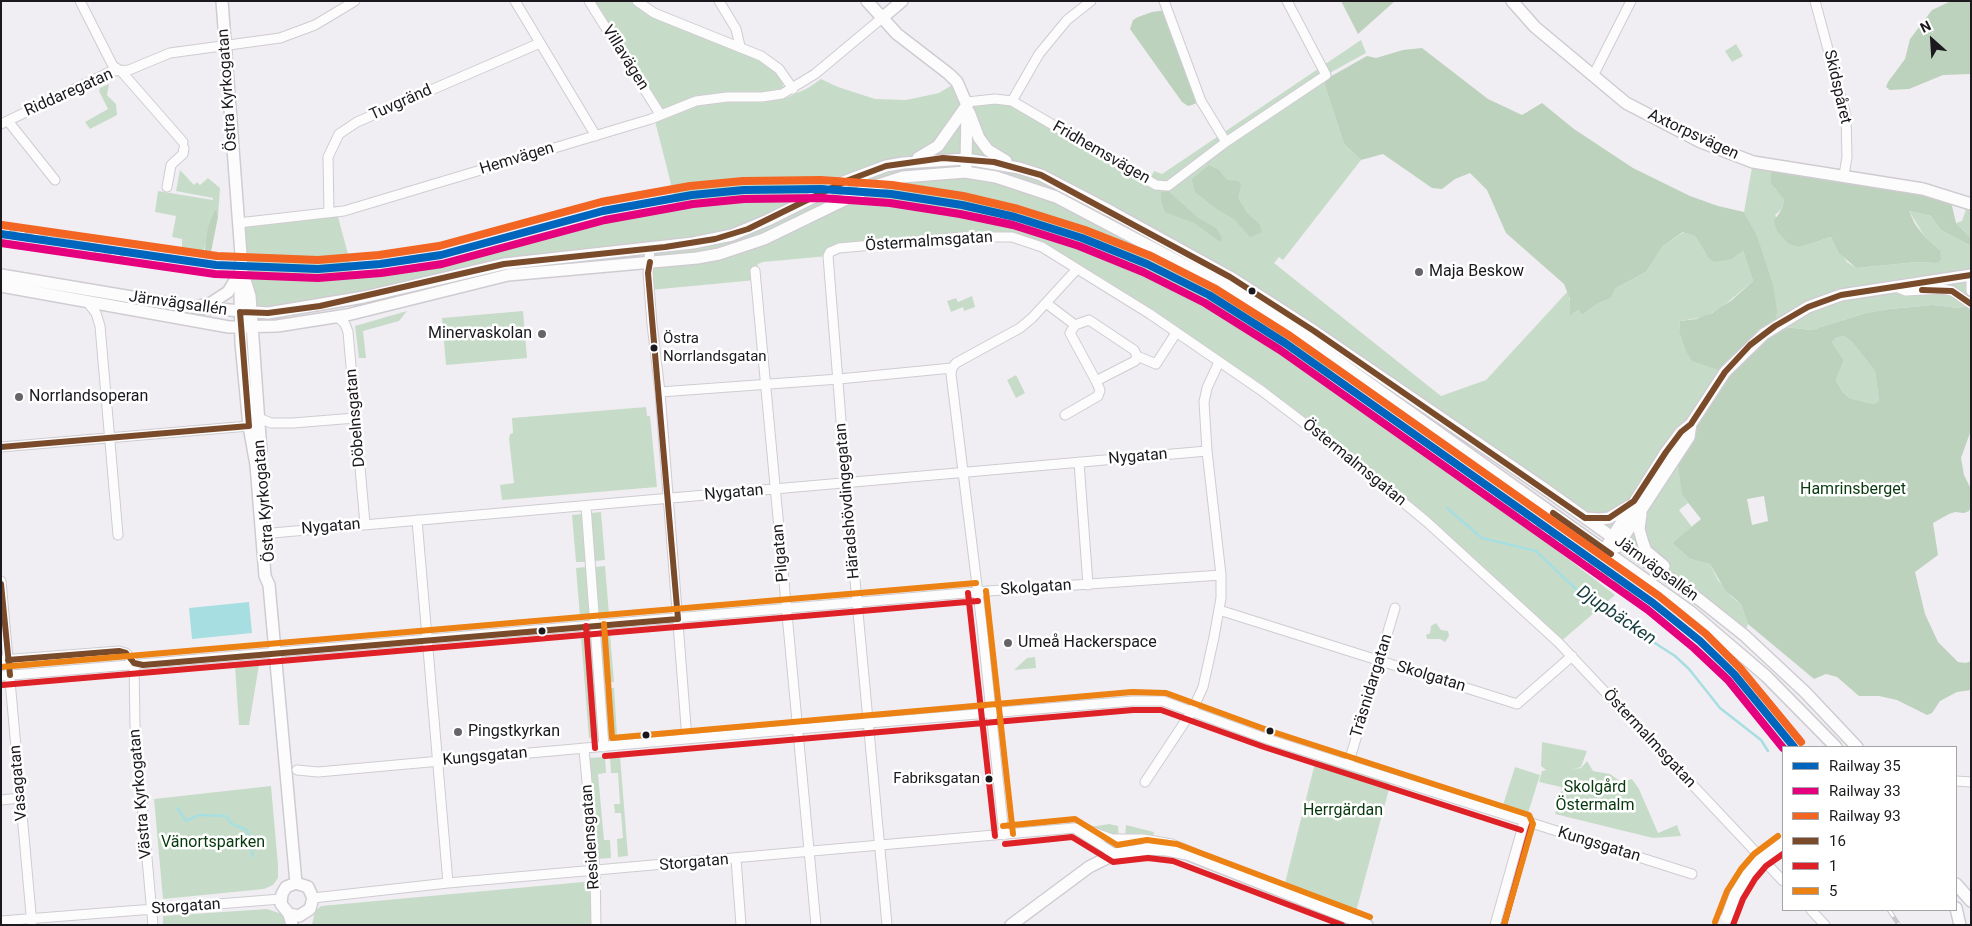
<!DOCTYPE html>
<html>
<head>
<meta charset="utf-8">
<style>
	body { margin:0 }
	#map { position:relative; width:1972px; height:926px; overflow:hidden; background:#f1eef3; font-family:Roboto,sans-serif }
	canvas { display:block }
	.frame { position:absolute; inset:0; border:2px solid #1b191d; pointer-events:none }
	.legend { position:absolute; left:1782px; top:746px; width:175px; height:165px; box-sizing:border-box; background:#fff; border:1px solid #a4a3a5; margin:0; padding:6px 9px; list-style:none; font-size:15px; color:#1b191d }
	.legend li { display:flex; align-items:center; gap:10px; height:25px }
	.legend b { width:25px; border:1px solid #a4a3a5 }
	.north { position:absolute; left:1907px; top:15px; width:50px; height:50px; -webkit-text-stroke:4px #fff; paint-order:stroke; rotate:334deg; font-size:14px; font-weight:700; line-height:20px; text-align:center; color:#1b191d }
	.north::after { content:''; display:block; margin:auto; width:18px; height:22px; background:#1b191d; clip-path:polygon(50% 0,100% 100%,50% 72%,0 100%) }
</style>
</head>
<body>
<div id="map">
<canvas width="1972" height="926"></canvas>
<div class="frame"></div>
<ul class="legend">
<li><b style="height:6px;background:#0065bd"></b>Railway 35</li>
<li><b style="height:6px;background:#e5007d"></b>Railway 33</li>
<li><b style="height:6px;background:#f26522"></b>Railway 93</li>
<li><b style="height:6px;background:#7a4b2a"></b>16</li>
<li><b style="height:6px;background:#de2126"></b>1</li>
<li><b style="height:6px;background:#eb8213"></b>5</li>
</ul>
<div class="north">N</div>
</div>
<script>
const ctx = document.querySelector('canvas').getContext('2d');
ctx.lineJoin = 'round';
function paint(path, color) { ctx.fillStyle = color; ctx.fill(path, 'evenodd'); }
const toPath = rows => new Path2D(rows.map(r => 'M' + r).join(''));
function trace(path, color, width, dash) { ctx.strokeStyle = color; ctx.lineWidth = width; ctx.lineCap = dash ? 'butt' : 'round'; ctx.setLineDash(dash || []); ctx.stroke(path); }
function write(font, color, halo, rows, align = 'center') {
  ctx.font = font + ' Roboto,sans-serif'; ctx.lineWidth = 5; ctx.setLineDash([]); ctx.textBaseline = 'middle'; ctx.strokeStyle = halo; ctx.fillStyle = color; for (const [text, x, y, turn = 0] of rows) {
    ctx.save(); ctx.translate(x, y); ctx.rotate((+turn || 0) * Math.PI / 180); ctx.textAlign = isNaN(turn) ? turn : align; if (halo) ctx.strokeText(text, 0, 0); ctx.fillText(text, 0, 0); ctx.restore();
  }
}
paint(toPath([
	[594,1,632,1,652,15,758,59,776,71,782,81,786,98,808,88,821,79,838,87,875,99,906,100,939,93,957,82,967,102,1012,101,1149,181,1154,171,1162,174,1361,40,1366,53,1326,75,1324,83,1344,144,1361,160,1283,260,1279,257,1274,263,1441,396,1486,380,1568,291,1571,307,1571,314,1578,310,1582,315,1597,304,1611,298,1616,288,1646,272,1663,246,1684,232,1695,236,1707,256,1732,259,1743,251,1753,281,1722,307,1704,317,1680,321,1679,332,1685,349,1725,372,1682,495,1688,503,1679,510,1692,527,1672,543,1690,559,1710,564,1718,580,1732,597,1741,604,1748,624,1744,635,1344,352,1328,380,1463,478,1615,595,1559,643,1505,592,1288,411,1060,258,1012,237,839,248,828,256,763,262,758,264,755,271,756,280,650,290,650,249,464,273,251,313,238,223,337,213,353,273,442,261,604,217,676,204,655,121,665,117],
	[1736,44,1743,56,1732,62,1725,51],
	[109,84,107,95,116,104,117,115,90,129,85,122,108,109,99,91,100,88],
	[1753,162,1776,165,1775,189,1781,193,1784,200,1782,209,1775,215,1800,247,1831,237,1847,262,1856,268,1918,262,1936,263,1940,250,1925,237,1909,211,1931,216,1941,230,1971,246,1971,305,1958,308,1933,305,1890,309,1866,313,1812,330,1775,326,1756,233,1744,212],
	[180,170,194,185,197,182,200,185,208,178,220,188,218,217,217,211,204,249,204,256,182,250,182,239,172,237,176,216,155,212,158,191,213,200,213,198,176,191],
	[1968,203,1971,204,1971,238,1956,223,1962,221],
	[972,296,975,307,964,311,963,307,951,312,947,301,956,298,958,302],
	[407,311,399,321,363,331,366,358,359,358,355,326],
	[523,311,527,358,446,365,442,318],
	[1844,336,1852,342,1875,371,1879,401,1874,404,1849,398,1842,391,1836,380,1844,360,1832,342,1836,338],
	[1016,375,1025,393,1016,398,1007,380],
	[646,407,647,416,650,416,657,487,502,500,500,485,514,483,509,439,510,434,513,433,512,418],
	[601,512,605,560,595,561,591,513],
	[582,514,586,562,576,562,572,515],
	[605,566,609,614,598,615,595,567],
	[586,567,590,616,580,617,576,568],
	[1436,623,1441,630,1448,631,1449,636,1445,642,1440,639,1427,639,1426,635,1430,633,1431,626],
	[610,634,614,682,603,683,600,635],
	[591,636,599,737,589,738,581,637],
	[1035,657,1036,668,1014,670,1027,658],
	[259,665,249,725,239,725,235,667],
	[614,688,617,735,607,736,604,689],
	[1542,742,1587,751,1581,767,1573,769,1581,768,1587,761,1593,771,1610,774,1621,782,1632,779,1639,789,1658,833,1677,825,1681,836,1653,838,1555,814,1562,790,1561,787,1539,782,1542,771,1546,770,1541,766],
	[1317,755,1392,778,1354,919,1283,891],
	[620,756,628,856,618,857,617,839,623,838,621,813,615,813,614,804,620,804,618,773,611,773,610,757],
	[605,757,606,773,598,774,604,840,610,840,611,858,596,859,588,758],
	[1515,767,1540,775,1528,813,1503,805],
	[271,786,278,865,278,878,273,885,264,889,163,899,154,799],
	[1109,824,1118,826,1119,837,1091,827],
	[1126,825,1154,832,1153,836,1125,836],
	[594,881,596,925,312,925,315,911,321,906],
	[267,909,282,914,287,925,163,925,163,916]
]), '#c7dcc8');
paint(toPath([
	[1341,1,1395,1,1358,34],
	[1951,1,1971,1,1971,74,1943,75,1909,89,1890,90,1886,87,1888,82,1905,59,1910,39,1932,10],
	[1167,10,1201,101,1192,105,1188,106,1182,102,1130,29,1133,20,1138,17,1152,12],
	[1422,48,1488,99,1522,115,1542,103,1574,129,1633,168,1690,196,1718,206,1744,212,1756,233,1773,285,1777,310,1775,326,1812,330,1866,313,1890,309,1933,305,1958,308,1971,305,1971,430,1961,458,1964,475,1971,489,1971,506,1969,511,1964,513,1955,512,1949,514,1933,523,1938,555,1915,572,1925,614,1938,642,1958,662,1966,663,1971,661,1971,690,1957,692,1940,701,1932,713,1927,715,1897,700,1879,696,1859,696,1837,677,1826,674,1814,679,1748,624,1741,604,1725,590,1710,564,1690,559,1672,543,1701,519,1682,495,1677,456,1725,372,1692,361,1685,349,1679,332,1680,321,1696,319,1712,313,1732,300,1753,281,1743,251,1732,259,1714,262,1707,256,1695,236,1683,232,1663,246,1646,272,1616,288,1611,298,1597,304,1582,315,1578,310,1570,315,1570,299,1564,284,1506,233,1487,190,1470,173,1455,179,1442,189,1432,188,1383,154,1361,160,1344,144,1324,83,1328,78,1367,56,1376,58,1403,50],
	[1844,336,1852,342,1875,371,1879,401,1874,404,1849,398,1842,391,1836,380,1844,360,1832,342,1836,338],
	[1764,496,1768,521,1752,525,1747,499],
	[1209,165,1219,170,1227,180,1238,181,1241,184,1238,198,1247,213,1260,225,1262,232,1250,237,1234,219,1218,210,1195,192,1192,179],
	[1776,165,1950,197,1956,223,1971,238,1971,246,1941,230,1931,216,1909,211,1915,224,1925,237,1940,250,1941,260,1936,263,1918,262,1856,268,1839,253,1831,237,1800,247,1789,244,1777,231,1774,221,1782,209,1784,200,1771,183,1771,173],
	[1167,190,1198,218,1216,228,1222,238,1220,242,1196,224,1165,212,1161,200,1161,193],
	[215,210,217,211,218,217,210,257,204,256,208,227]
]), '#bcd2bd');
paint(toPath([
	[249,602,252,633,192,639,189,608]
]), '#a7dee1');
trace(toPath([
	[1447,508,1482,538,1536,551,1579,592,1634,624,1644,636,1675,656,1689,669,1720,708,1761,740,1768,751],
	[177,808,186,821,199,815,225,816,232,824,247,830,253,856]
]), '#a7dee1', 2.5);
const street = toPath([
	[80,1,113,66,121,71,183,142],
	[515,1,596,136],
	[589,1,660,114],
	[637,1,654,13,761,56,779,69,793,89],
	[719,1,736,29,740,46],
	[1164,1,1201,101,1226,142],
	[1815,1,1846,116,1847,157,1844,175],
	[1593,76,1631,1],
	[1012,101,1039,54,1067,20,1091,1],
	[967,102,995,99,1012,101,1156,185,1168,186,1226,142,1326,75,1287,1],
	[8,121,55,180],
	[1,124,112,71,129,70,170,53,280,38,315,25,355,1],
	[167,187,171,165,183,154,184,148],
	[329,213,328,157,339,134,357,122,540,43],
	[238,223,344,211,651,119,696,101,727,97,762,97,782,94,815,74,882,18],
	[650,248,648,273,652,324,660,392,687,739],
	[755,271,816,925],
	[1971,281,1971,291],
	[1896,287,1906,291,1943,289,1952,291,1971,304],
	[88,303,96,313,100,326,118,535],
	[1046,303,1075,325,1070,333,1096,381,1135,361,1137,356,1134,350,1089,320,1075,325],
	[338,317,345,324,348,332,365,524],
	[1137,356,1156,364,1176,333],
	[952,368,951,374,982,626,1004,835],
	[660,392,839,379,952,368,956,363,1020,328,1032,318,1077,269],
	[1065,415,1098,396,1100,390,1096,381],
	[259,418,271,423,293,423,355,418],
	[1,447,249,426],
	[1079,462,1088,585],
	[586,506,604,747],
	[417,520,448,883],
	[261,534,1207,451],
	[1,581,32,925],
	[1219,610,1517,704,1572,656],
	[1,660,119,651,126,653,134,663],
	[134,663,135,725,153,925],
	[1,676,988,591,1221,575],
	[584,749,595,871,596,925],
	[1348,765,1395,608],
	[297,770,318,772,797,729,1133,701,1163,701,1267,739,1692,874],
	[1956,781,1971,782],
	[1145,782,1192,711,1203,687,1214,637,1221,598,1221,575,1207,451,1204,402,1207,388,1219,362],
	[1,800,20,798],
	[1077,830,1115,854],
	[736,859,741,925],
	[313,898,448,883,1074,828,1085,829,1112,839,1143,839,1172,844,1194,853],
	[1811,910,1825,925],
	[1,921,281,899],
	[887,925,846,483,828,256,830,252,839,248,963,237,1012,237,1042,247,1150,314,1262,391,1346,455,1427,522,1559,643,1783,881],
	[1495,925,1524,822]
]);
const secondary = toPath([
	[222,1,242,268,240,295,241,343,249,426,256,465,265,576,269,585,296,883],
	[867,1,897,34,949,74,957,82,967,105,966,166],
	[1512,1,1535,27,1626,103,1701,142,1753,162,1923,189,1971,204],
	[882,18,902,1],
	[969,112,979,138,988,150,1006,161],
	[918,158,938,146,967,105],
	[1,275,191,307,268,313,364,297,504,264,693,243,732,235,768,220,846,181,886,166,903,163,966,159,1019,168,1041,175,1112,212,1230,277,1314,331,1545,489,1700,600,1744,635,1805,692,1857,747],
	[244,277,250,296,261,452],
	[1,286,229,327,277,326,347,315,508,275,697,258,719,254,764,239,869,188,903,177,965,172,996,177,1056,197,1225,286,1307,339,1691,612,1766,676,1836,747],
	[199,306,211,303,228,292,239,274],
	[1641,514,1639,529,1643,543,1646,551,1664,566],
	[1586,518,1600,519,1609,518,1629,506],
	[1608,544,1666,452,1681,432,1691,424,1725,372,1764,334,1808,307,1841,295,1971,275],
	[1617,547,1689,437,1691,424],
	[1956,884,1971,901],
	[1956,908,1960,925],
	[289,914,299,916,310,909,313,898,308,887,296,883,286,887,282,894,281,904,289,914,292,925],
	[1011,925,1089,867,1115,854,1148,849,1167,850,1187,854,1367,925]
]);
trace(street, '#cfccd1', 11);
trace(secondary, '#cfccd1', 14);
trace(street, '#fdfcfd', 9);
trace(secondary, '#fdfcfd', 11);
const rail = toPath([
	[1,229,107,248],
	[96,251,122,256],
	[1467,471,1536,526,1626,591,1671,627,1735,688,1785,747],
	[1889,910,1899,925]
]);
trace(rail, '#c8c8c9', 4.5);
trace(rail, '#fff', 2.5, [8]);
const secondaryBridge = toPath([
	[1727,917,1735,895,1748,874,1760,860,1783,843]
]);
trace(secondaryBridge, '#cfccd1', 14, []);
trace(secondaryBridge, '#fdfcfd', 11);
trace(toPath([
	[650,262,648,273,678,619],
	[1922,290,1952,291,1971,304],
	[240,312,268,313,320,306,504,264,665,247,715,239,748,229,846,181,886,166,943,158,994,162,1041,175,1230,277,1314,331,1585,518],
	[240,312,249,426],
	[1,447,249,426],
	[1553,513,1611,554],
	[1585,518,1609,518,1634,501,1666,452,1681,432,1691,424,1725,372,1750,345,1775,326,1808,307,1841,295,1971,275],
	[1,584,10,675],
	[8,660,119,651,126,653,134,663],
	[134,663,143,665,678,619]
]), '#7a4b2a', 6);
trace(toPath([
	[968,593,995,836],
	[586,626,595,748],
	[2,685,978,601],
	[605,756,1133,710,1161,710,1264,747,1521,830],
	[1005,844,1072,837,1113,862,1148,858,1173,861,1342,925],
	[1504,925,1532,824],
	[1733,925,1743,899,1755,879,1766,866,1783,854]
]), '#de2126', 6);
trace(toPath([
	[986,591,1013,834],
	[604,624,612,738,1132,692,1166,693,1270,731,1529,815,1533,824,1504,925],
	[1,667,976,583],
	[1003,826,1075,819,1117,845,1147,840,1177,844,1370,917],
	[1715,922,1727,891,1741,869,1754,854,1778,836]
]), '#eb8213', 6);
trace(toPath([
	[1,234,216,265,318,269,380,264,441,255,603,211,692,195,744,190,821,189,891,194,962,205,1015,217,1082,238,1147,264,1209,295,1285,343,1653,603,1700,641,1734,674,1794,747]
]), '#0065bd', 8);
trace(toPath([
	[1,243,215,274,318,278,381,273,442,264,605,220,693,204,744,199,821,198,890,203,960,214,1013,225,1079,246,1143,272,1205,303,1280,350,1648,610,1694,648,1728,680,1783,748]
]), '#e5007d', 8);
trace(toPath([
	[2,225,217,256,318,260,379,255,439,246,601,202,690,186,743,181,821,180,892,185,963,196,1018,209,1085,230,1151,256,1214,288,1290,336,1659,596,1706,634,1740,668,1801,742]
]), '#f26522', 8);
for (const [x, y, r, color] of [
	[1419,272,5,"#666468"],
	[1252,291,4.5,"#1b191d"],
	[542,334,5,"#666468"],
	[654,348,4.5,"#1b191d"],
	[19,397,5,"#666468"],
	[542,631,4.5,"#1b191d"],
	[1008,643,5,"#666468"],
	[1270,731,4.5,"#1b191d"],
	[458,732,5,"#666468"],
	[646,735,4.5,"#1b191d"],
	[989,779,4.5,"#1b191d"]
]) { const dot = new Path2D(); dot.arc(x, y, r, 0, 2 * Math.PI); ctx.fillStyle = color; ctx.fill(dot); trace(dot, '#fff', 2); }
write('15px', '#1b191d', '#fff', [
	["Östra",663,339],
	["Norrlandsgatan",663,357],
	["Fabriksgatan",980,779,"right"]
], 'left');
write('16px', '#1b191d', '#fff', [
	["Villavägen",625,58,58],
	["Skidspåret",1837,87,77],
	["Östra Kyrkogatan",228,90,-94],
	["Riddaregatan",69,93,-24],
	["Tuvgränd",401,103,-24],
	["Axtorpsvägen",1693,135,25],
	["Fridhemsvägen",1101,153,30],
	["Hemvägen",517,159,-17],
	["Östermalmsgatan",929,242,-4],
	["Järnvägsallén",178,304,8],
	["Döbelnsgatan",356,418,-95],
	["Nygatan",1138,457,-5],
	["Östermalmsgatan",1354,463,39],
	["Nygatan",734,493,-5],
	["Östra Kyrkogatan",265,501,-95],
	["Häradshövdingegatan",848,501,-95],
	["Nygatan",331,527,-5],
	["Pilgatan",781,553,-95],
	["Järnvägsallén",1656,569,36],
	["Skolgatan",1036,588,-4],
	["Skolgatan",1431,677,17],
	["Träsnidargatan",1372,686,-73],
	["Östermalmsgatan",1649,739,47],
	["Kungsgatan",485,757,-5],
	["Vasagatan",19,783,-95],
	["Västra Kyrkogatan",141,794,-95],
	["Residensgatan",591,837,-94],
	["Kungsgatan",1599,845,17],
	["Storgatan",694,863,-5],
	["Storgatan",186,907,-4]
]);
write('16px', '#1b191d', '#fff', [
	["Maja Beskow",1429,272],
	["Minervaskolan",532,334,"right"],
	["Norrlandsoperan",29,397],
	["Umeå Hackerspace",1018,643],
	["Pingstkyrkan",468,732]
], 'left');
write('16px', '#08390e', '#fff', [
	["Hamrinsberget",1853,490],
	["Skolgård",1595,788],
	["Östermalm",1595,806],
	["Herrgärdan",1343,811],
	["Vänortsparken",213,843]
]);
write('italic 18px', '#153c3d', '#fff', [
	["Djupbäcken",1616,616,34]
]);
</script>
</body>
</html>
